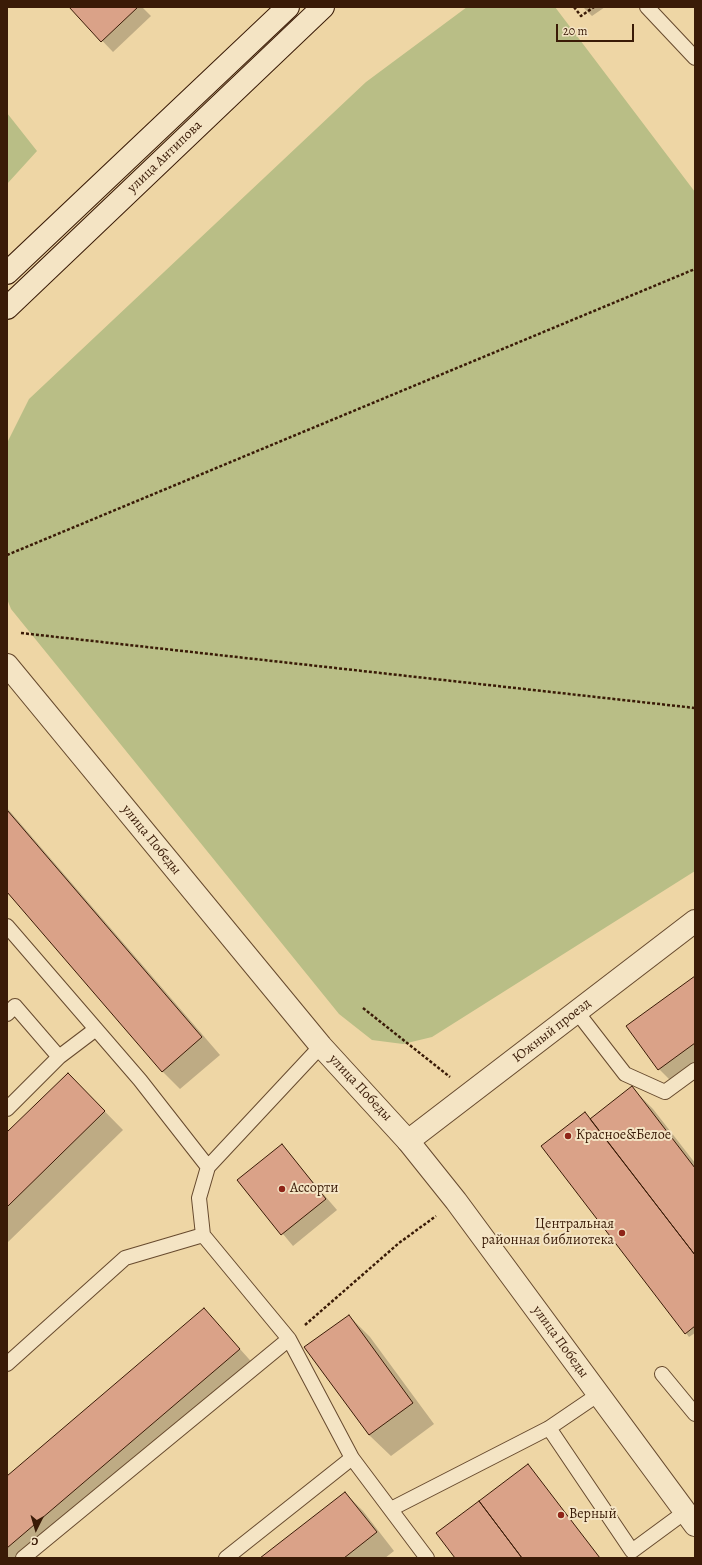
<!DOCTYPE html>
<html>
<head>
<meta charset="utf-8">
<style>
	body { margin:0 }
	#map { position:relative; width:702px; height:1565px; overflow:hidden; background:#eed6a5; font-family:Alegreya,serif }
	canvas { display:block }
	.frame { position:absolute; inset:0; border:8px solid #3a1b07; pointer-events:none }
	.north { position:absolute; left:16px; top:1509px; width:40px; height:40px; -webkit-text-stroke:3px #f4e4c4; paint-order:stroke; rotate:185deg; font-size:11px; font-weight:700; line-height:16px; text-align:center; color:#3a1b07 }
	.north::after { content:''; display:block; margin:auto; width:14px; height:18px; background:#3a1b07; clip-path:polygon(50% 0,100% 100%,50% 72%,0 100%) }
	.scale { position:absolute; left:556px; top:24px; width:78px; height:18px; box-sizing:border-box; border:2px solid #3a1b07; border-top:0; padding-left:5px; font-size:12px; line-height:14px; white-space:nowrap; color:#3a1b07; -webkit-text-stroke:3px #f4e4c4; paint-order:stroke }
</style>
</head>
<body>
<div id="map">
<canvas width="702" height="1565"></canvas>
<div class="frame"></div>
<div class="north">С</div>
<div class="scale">20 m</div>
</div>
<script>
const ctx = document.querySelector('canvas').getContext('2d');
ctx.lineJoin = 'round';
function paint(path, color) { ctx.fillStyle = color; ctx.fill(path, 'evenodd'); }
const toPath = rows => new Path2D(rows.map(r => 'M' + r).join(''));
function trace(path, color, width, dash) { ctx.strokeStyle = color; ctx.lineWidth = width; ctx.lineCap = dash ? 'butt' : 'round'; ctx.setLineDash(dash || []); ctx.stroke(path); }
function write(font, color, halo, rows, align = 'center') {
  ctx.font = font + ' Alegreya,serif'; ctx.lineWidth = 4; ctx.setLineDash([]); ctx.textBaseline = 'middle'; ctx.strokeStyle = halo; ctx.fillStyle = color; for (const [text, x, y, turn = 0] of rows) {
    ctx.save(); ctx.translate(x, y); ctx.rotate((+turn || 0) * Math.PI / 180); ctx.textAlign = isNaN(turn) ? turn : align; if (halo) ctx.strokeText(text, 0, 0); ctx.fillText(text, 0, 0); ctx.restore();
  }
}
paint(toPath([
	[467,7,555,7,695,192,695,871,432,1037,403,1044,372,1040,339,1014,11,609,7,599,7,443,29,399,366,82],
	[7,113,37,151,7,184]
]), '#b9be86');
paint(toPath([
	[70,7,142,7,151,16,113,52],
	[583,7,605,7,592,16],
	[7,808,220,1055,180,1089,162,1071,7,891],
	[695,977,695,1080,680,1090,659,1069],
	[68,1074,123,1130,7,1243,7,1133],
	[632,1088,653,1109,695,1163,695,1333,689,1337,686,1333,591,1120],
	[282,1146,337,1210,293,1246,238,1180],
	[204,1309,257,1368,35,1558,7,1558,7,1477],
	[349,1316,370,1337,434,1424,391,1456,369,1435,305,1348],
	[345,1493,363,1511,394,1551,385,1558,262,1558]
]), '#0003');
const building = toPath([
	[69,7,138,7,101,42,69,7],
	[7,810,202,1037,162,1072,7,892,7,810],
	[695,976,695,1043,658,1070,626,1026,695,976],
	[68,1073,105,1111,7,1207,7,1132,68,1073],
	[632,1086,695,1168,695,1255,590,1119,632,1086],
	[585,1112,695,1255,695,1326,685,1334,541,1146,585,1112],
	[282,1144,326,1199,281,1235,237,1180,282,1144],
	[204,1308,240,1349,7,1548,7,1476,204,1308],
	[349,1315,413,1403,369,1435,304,1347,349,1315],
	[528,1464,567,1515,600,1558,522,1558,479,1501,528,1464],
	[345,1492,377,1532,344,1558,260,1558,345,1492],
	[479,1501,522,1558,455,1558,436,1533,479,1501]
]);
paint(building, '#daa288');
trace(building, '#3a1b07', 1);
const service = toPath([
	[647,7,695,58],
	[7,926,140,1080,208,1167],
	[577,1012,625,1074,665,1092,695,1070],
	[7,1014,15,1006,59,1057,96,1029],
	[321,1046,208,1167,199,1198,203,1235,289,1339,352,1458,427,1558],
	[7,1109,59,1057],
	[7,1364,125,1258,203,1235],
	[662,1374,695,1414],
	[549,1428,632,1551,685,1512],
	[391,1509,549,1428,599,1394],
	[23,1558,289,1339],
	[226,1558,352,1458]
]);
const minor = toPath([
	[408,1141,695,921]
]);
const tertiary = toPath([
	[7,665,321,1046,408,1141,456,1201,695,1525]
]);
const secondary = toPath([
	[7,273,288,7],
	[7,308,323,7]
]);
trace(service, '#674a2e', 16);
trace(minor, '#674a2e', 24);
trace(tertiary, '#674a2e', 24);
trace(secondary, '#3a1b07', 24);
trace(toPath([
	[574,7,581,16,594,7],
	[7,555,695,269],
	[21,633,695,708],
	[363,1008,450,1077],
	[305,1325,399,1243,436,1216]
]), '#3a1b07', 2.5, [3, 2]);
trace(service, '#f4e4c4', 14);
trace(minor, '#f4e4c4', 22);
trace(tertiary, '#f4e4c4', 22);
trace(secondary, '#f4e4c4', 22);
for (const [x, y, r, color] of [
	[568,1136,4,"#8f2418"],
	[282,1189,4,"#8f2418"],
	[622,1233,4,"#8f2418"],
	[561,1515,4,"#8f2418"]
]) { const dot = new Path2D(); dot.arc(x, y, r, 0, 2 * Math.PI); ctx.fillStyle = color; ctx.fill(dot); trace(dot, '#f4e4c4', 1.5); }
write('14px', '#3a1b07', '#f4e4c4', [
	["улица Антипова",165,157,-44],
	["улица Победы",151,840,51],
	["Южный проезд",552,1031,-38],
	["улица Победы",360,1088,47],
	["улица Победы",560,1342,54]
]);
write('14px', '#3a1b07', '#f4e4c4', [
	["Красное&Белое",576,1136],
	["Ассорти",290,1189],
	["Центральная",614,1225,"right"],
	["районная библиотека",614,1241,"right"],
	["Верный",569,1515]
], 'left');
</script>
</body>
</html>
